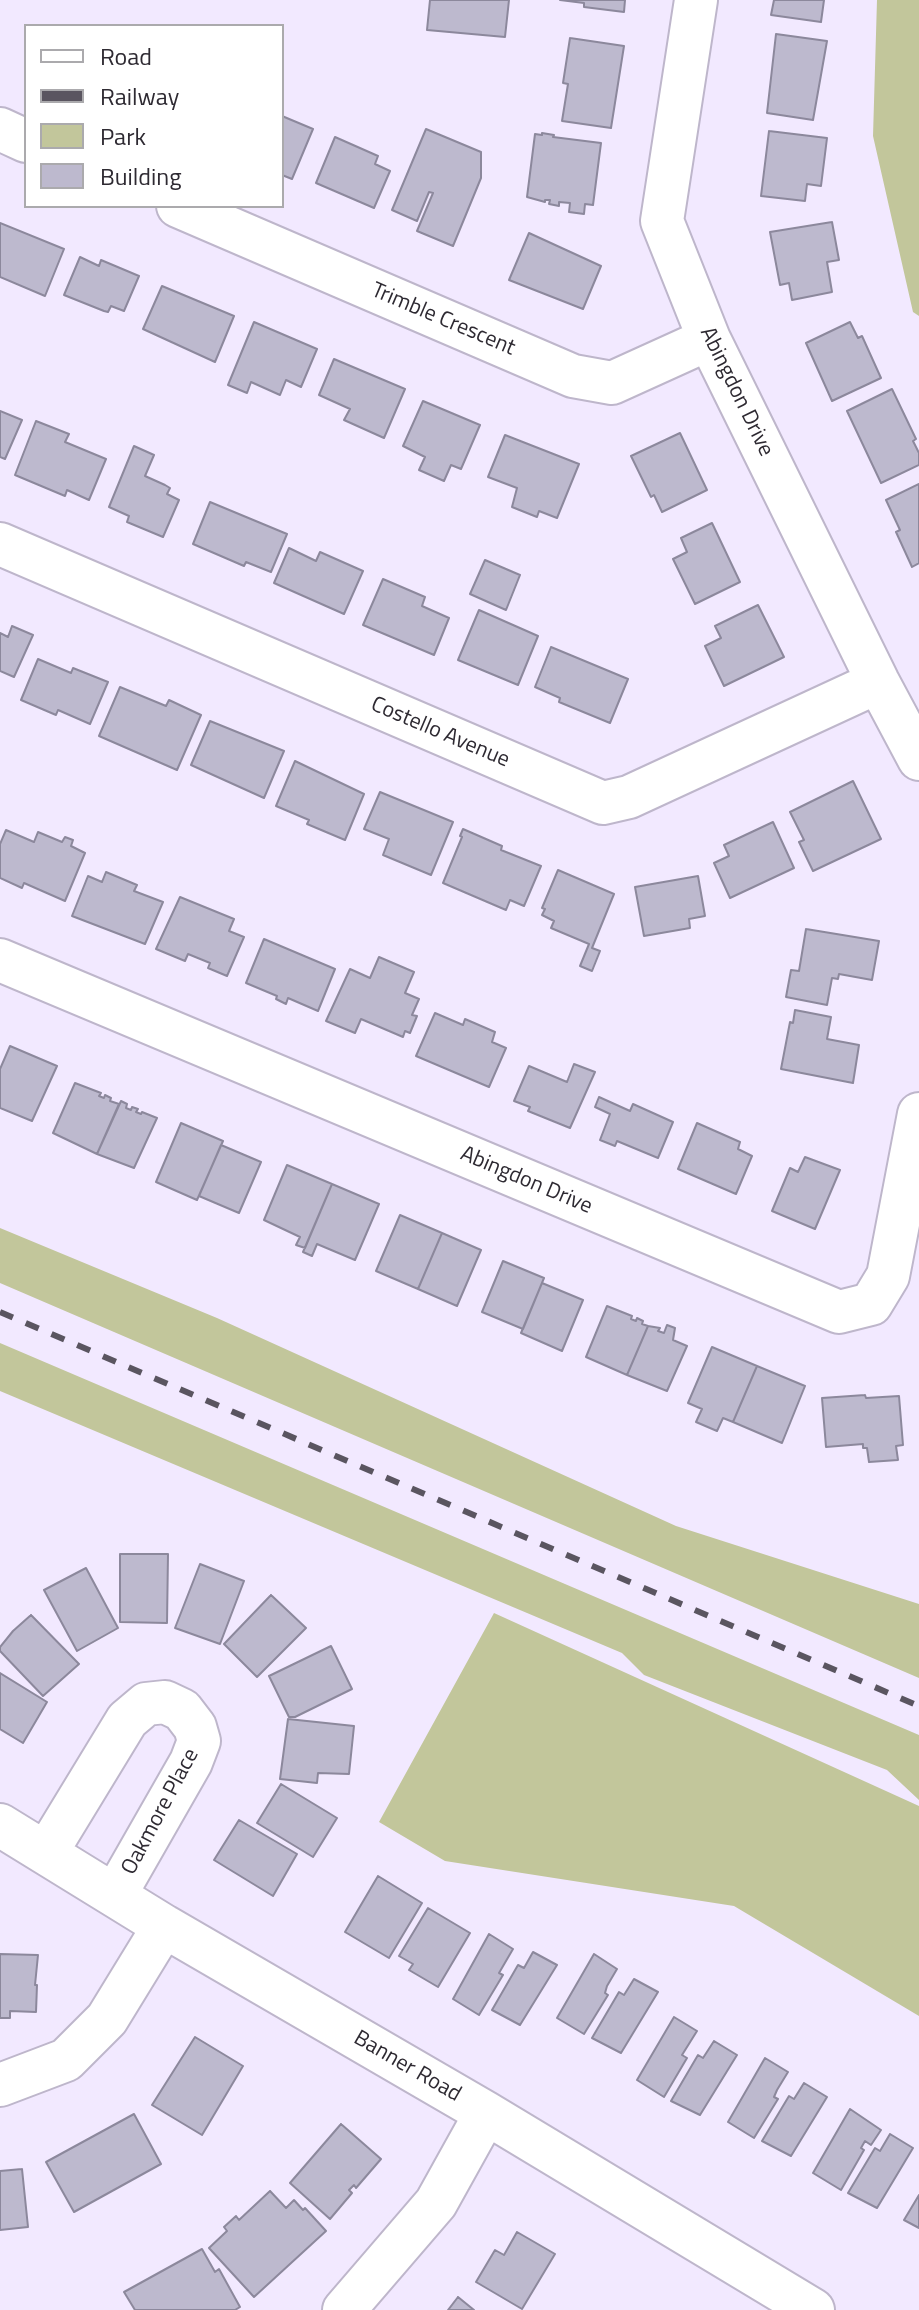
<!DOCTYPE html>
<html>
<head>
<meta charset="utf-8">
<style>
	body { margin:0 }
	#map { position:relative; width:919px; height:2310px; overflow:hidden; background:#f2e9ff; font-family:"Titillium Web",sans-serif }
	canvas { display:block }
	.legend { position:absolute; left:24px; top:24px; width:260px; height:184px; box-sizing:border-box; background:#fff; border:2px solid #abaaad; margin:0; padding:10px 14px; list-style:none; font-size:24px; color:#2e2a32 }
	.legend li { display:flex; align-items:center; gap:16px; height:40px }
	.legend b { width:40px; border:2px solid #abaaad }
</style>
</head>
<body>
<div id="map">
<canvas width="919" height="2310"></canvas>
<ul class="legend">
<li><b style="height:10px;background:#fff"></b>Road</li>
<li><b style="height:10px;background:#5a5560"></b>Railway</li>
<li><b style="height:22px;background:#c2c69b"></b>Park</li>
<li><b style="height:22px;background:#bdb9ce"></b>Building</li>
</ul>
</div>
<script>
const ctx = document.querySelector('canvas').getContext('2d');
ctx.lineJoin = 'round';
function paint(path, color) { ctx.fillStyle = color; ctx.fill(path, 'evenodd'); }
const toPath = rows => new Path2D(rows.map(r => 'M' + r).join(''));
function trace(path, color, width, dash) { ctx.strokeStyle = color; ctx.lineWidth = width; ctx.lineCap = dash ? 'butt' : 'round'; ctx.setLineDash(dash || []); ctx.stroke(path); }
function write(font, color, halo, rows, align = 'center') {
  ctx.font = font + ' "Titillium Web",sans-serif'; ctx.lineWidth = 6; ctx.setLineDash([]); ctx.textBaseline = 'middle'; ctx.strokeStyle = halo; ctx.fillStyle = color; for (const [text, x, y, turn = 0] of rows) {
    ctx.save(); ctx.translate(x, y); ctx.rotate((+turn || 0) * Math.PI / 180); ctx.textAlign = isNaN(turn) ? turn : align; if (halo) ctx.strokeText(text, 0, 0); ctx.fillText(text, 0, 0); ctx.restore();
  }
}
paint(toPath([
	[877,0,919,0,919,316,913,312,873,136],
	[0,1228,217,1318,676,1526,919,1604,919,1678,0,1283],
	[0,1343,919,1735,919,1800,887,1770,644,1675,622,1653,0,1391],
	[494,1613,919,1806,919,2016,734,1906,445,1861,379,1822]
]), '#c2c69b');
const building = toPath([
	[430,0,509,0,505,37,427,30,430,0],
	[560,0,625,0,624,12,584,7,584,3,560,0],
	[774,0,824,0,821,22,771,15,774,0],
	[776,34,827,41,813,120,767,113,776,34],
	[570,38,624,46,611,128,562,121,568,84,563,83,570,38],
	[282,116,313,129,292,179,282,175,282,116],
	[426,129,481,152,481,178,453,246,417,231,433,193,429,192,417,221,392,210,426,129],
	[769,131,827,138,821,186,807,184,805,201,761,196,769,131],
	[542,133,554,135,553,137,601,143,593,205,585,204,584,214,569,212,570,203,559,202,559,206,549,204,550,200,545,200,545,202,527,197,535,134,542,135,542,133],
	[335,137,378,156,375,164,390,171,374,208,316,183,335,137],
	[832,222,839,260,827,262,832,292,792,300,789,283,780,285,770,232,832,222],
	[0,223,64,249,45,296,0,277,0,223],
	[529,233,601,266,583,309,509,280,529,233],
	[80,257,99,266,101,260,139,276,124,311,111,306,108,312,104,311,64,295,80,257],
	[162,286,234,316,215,362,143,329,162,286],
	[254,322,317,349,301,387,286,380,280,395,251,382,247,393,228,385,254,322],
	[850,322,858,338,862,336,881,378,832,401,806,343,850,322],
	[334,359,405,389,384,438,344,420,350,409,319,395,334,359],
	[892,389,916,439,913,441,919,453,919,465,881,483,847,411,892,389],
	[423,401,480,425,461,469,451,465,444,481,419,470,425,457,403,446,423,401],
	[0,411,22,420,5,459,0,457,0,411],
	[36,421,69,434,65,442,106,459,89,500,67,490,65,496,15,475,36,421],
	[680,433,707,490,662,512,654,495,651,497,631,456,680,433],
	[505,435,579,464,557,518,539,511,537,517,512,507,517,488,488,477,505,435],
	[134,446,154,455,145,476,165,485,170,488,167,494,179,500,163,537,127,522,129,516,109,507,134,446],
	[919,484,919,563,912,567,896,532,900,530,886,500,919,484],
	[210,502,287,534,271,572,246,562,244,566,193,544,210,502],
	[712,523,740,582,695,604,673,559,687,552,681,538,712,523],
	[289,548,316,561,320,552,363,571,344,614,274,583,289,548],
	[485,560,520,575,506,610,470,594,485,560],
	[383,579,425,597,422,606,449,618,434,655,363,625,383,579],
	[758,605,784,657,724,686,705,646,721,638,715,626,758,605],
	[479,610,538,636,518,685,458,660,479,610],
	[12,626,33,635,14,677,0,671,0,633,8,637,12,626],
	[551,647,628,679,610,723,559,702,560,698,535,687,551,647],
	[38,659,71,673,73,668,108,682,90,724,58,710,56,715,21,700,38,659],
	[120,687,166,706,169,700,201,715,177,770,99,736,120,687],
	[210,721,284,751,264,798,191,765,210,721],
	[295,761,364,794,345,840,307,824,309,820,276,806,295,761],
	[853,781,881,839,813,871,799,842,804,840,790,812,853,781],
	[380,792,453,822,431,875,383,855,389,839,364,829,380,792],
	[773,822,794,868,730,898,714,863,729,856,724,845,773,822],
	[463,829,502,846,501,850,541,866,524,906,510,900,506,910,443,883,462,837,460,836,463,829],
	[6,830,34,842,38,832,62,842,65,837,73,840,71,846,85,853,65,901,24,883,22,888,0,878,0,844,6,830],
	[558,870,614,894,592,948,600,951,592,971,580,966,589,944,551,928,554,921,542,915,545,909,542,908,558,870],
	[106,872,137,885,134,891,163,902,145,944,72,916,88,876,102,882,106,872],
	[698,876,705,916,689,919,690,928,644,936,635,887,698,876],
	[180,897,234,919,229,931,244,937,227,976,208,968,210,963,188,954,185,961,156,949,180,897],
	[806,929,879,941,872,980,839,974,838,979,832,978,827,1005,786,997,791,970,799,971,806,929],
	[264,939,335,969,318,1011,288,998,286,1004,276,999,277,996,246,983,264,939],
	[379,957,414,972,405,993,419,999,412,1015,417,1016,410,1033,405,1031,403,1037,361,1019,355,1033,326,1021,350,969,370,978,379,957],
	[795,1010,831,1017,827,1039,859,1045,853,1083,781,1069,790,1022,793,1023,795,1010],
	[435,1013,463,1025,465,1019,495,1032,492,1042,506,1048,489,1087,416,1056,435,1013],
	[10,1046,57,1066,32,1121,0,1108,0,1069,10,1046],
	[574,1064,595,1072,570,1128,528,1111,530,1107,514,1101,529,1066,567,1082,574,1064],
	[75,1083,101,1093,99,1096,104,1098,105,1095,111,1098,110,1101,119,1104,97,1154,53,1133,75,1083],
	[599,1097,630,1111,633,1104,673,1122,658,1158,617,1141,615,1146,600,1140,610,1114,595,1107,599,1097],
	[121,1101,127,1104,126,1108,131,1110,132,1107,138,1109,136,1112,141,1114,142,1112,157,1118,134,1168,97,1154,121,1101],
	[181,1123,223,1141,197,1200,156,1182,181,1123],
	[697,1123,740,1142,738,1149,752,1156,736,1194,678,1169,697,1123],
	[221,1145,261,1162,239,1213,199,1196,221,1145],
	[805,1157,840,1170,815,1229,772,1211,790,1168,798,1172,805,1157],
	[287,1165,332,1184,305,1248,296,1245,300,1237,264,1220,287,1165],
	[332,1184,379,1204,355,1260,317,1244,312,1256,303,1252,332,1184],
	[400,1215,442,1233,418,1289,376,1271,400,1215],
	[442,1233,481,1250,457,1306,418,1289,442,1233],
	[503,1261,544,1278,523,1329,482,1312,503,1261],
	[542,1283,583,1300,562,1351,521,1333,542,1283],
	[607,1306,632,1316,631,1319,636,1321,637,1318,643,1321,642,1324,648,1326,627,1375,586,1357,607,1306],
	[667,1325,675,1328,673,1340,687,1346,667,1391,627,1375,648,1326,660,1328,658,1331,664,1333,667,1325],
	[712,1347,757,1366,733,1422,723,1418,717,1431,696,1422,702,1409,688,1403,712,1347],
	[757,1366,805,1386,782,1443,733,1422,757,1366],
	[865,1395,866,1398,899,1396,903,1445,896,1446,898,1460,869,1462,867,1448,863,1448,863,1444,826,1447,822,1398,865,1395],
	[120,1554,168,1554,167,1623,120,1622,120,1554],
	[200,1564,244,1581,220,1644,175,1628,200,1564],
	[86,1568,118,1628,77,1651,44,1590,86,1568],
	[271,1595,306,1628,257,1677,224,1644,271,1595],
	[31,1615,79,1664,43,1696,0,1651,0,1647,13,1631,31,1615],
	[331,1646,352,1689,295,1717,289,1717,269,1676,331,1646],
	[0,1673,47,1702,23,1743,0,1729,0,1673],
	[288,1719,354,1726,349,1774,318,1773,317,1783,280,1779,288,1719],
	[281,1784,337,1818,313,1857,257,1823,281,1784],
	[239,1820,297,1854,273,1896,214,1860,239,1820],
	[378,1876,422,1903,389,1958,345,1932,378,1876],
	[428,1908,470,1933,438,1987,409,1970,413,1964,399,1956,428,1908],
	[489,1934,513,1949,499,1973,503,1975,479,2015,453,1999,489,1934],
	[533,1952,557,1965,520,2025,492,2010,518,1965,524,1968,533,1952],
	[0,1954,38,1955,35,1985,37,1985,36,2012,10,2011,10,2018,0,2018,0,1954],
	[594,1954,617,1969,607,1986,605,1993,608,1995,584,2034,557,2018,594,1954],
	[634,1979,658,1992,621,2053,592,2038,619,1992,624,1995,634,1979],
	[674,2017,697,2031,682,2055,687,2058,664,2097,637,2080,674,2017],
	[195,2037,243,2066,202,2135,152,2105,195,2037],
	[714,2041,737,2055,700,2115,671,2101,698,2055,703,2058,714,2041],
	[765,2058,788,2072,777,2090,774,2097,778,2099,754,2138,728,2122,765,2058],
	[804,2083,827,2097,791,2156,762,2141,789,2096,794,2099,804,2083],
	[850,2109,881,2130,871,2145,865,2141,861,2148,864,2150,841,2190,813,2173,850,2109],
	[134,2114,161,2164,74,2212,46,2162,134,2114],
	[341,2124,381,2159,356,2188,354,2185,349,2190,352,2193,330,2219,290,2183,341,2124],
	[890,2134,913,2148,877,2208,848,2193,875,2148,880,2151,890,2134],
	[22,2169,28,2227,0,2230,0,2171,22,2169],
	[270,2191,286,2208,294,2200,303,2210,305,2208,326,2231,254,2297,209,2248,227,2231,224,2227,236,2216,239,2220,270,2191],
	[919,2195,919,2228,904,2220,919,2195],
	[517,2232,555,2254,522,2309,476,2282,495,2250,504,2255,517,2232],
	[202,2249,215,2272,219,2269,240,2307,235,2310,135,2310,124,2292,202,2249],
	[458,2297,474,2310,448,2310,458,2297]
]);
paint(building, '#bdb9ce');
trace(building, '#8c889c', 2);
const minor = toPath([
	[696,0,662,221,709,339,878,682,919,759],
	[0,129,26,141],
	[178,206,573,376,612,383,709,339],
	[0,544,603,803,629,797,878,682],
	[0,960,839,1312,871,1304,888,1276,919,1114],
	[0,1825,164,1926,486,2113,813,2310],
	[46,1853,127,1720,146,1704,165,1702,182,1710,195,1727,199,1741,191,1762,115,1895],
	[0,2085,66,2060,107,2019,164,1926],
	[344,2310,436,2203,486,2113]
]);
trace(minor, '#beb6cb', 46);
trace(minor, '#fff', 42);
trace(toPath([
	[0,1312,919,1706]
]), '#5a5560', 6, [14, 14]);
write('22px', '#2e2a32', '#fff', [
	["Trimble Crescent",443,320,23],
	["Abingdon Drive",736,392,64],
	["Costello Avenue",440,733,23],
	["Abingdon Drive",526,1181,23],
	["Oakmore Place",161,1812,-62],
	["Banner Road",407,2067,30]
]);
</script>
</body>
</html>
